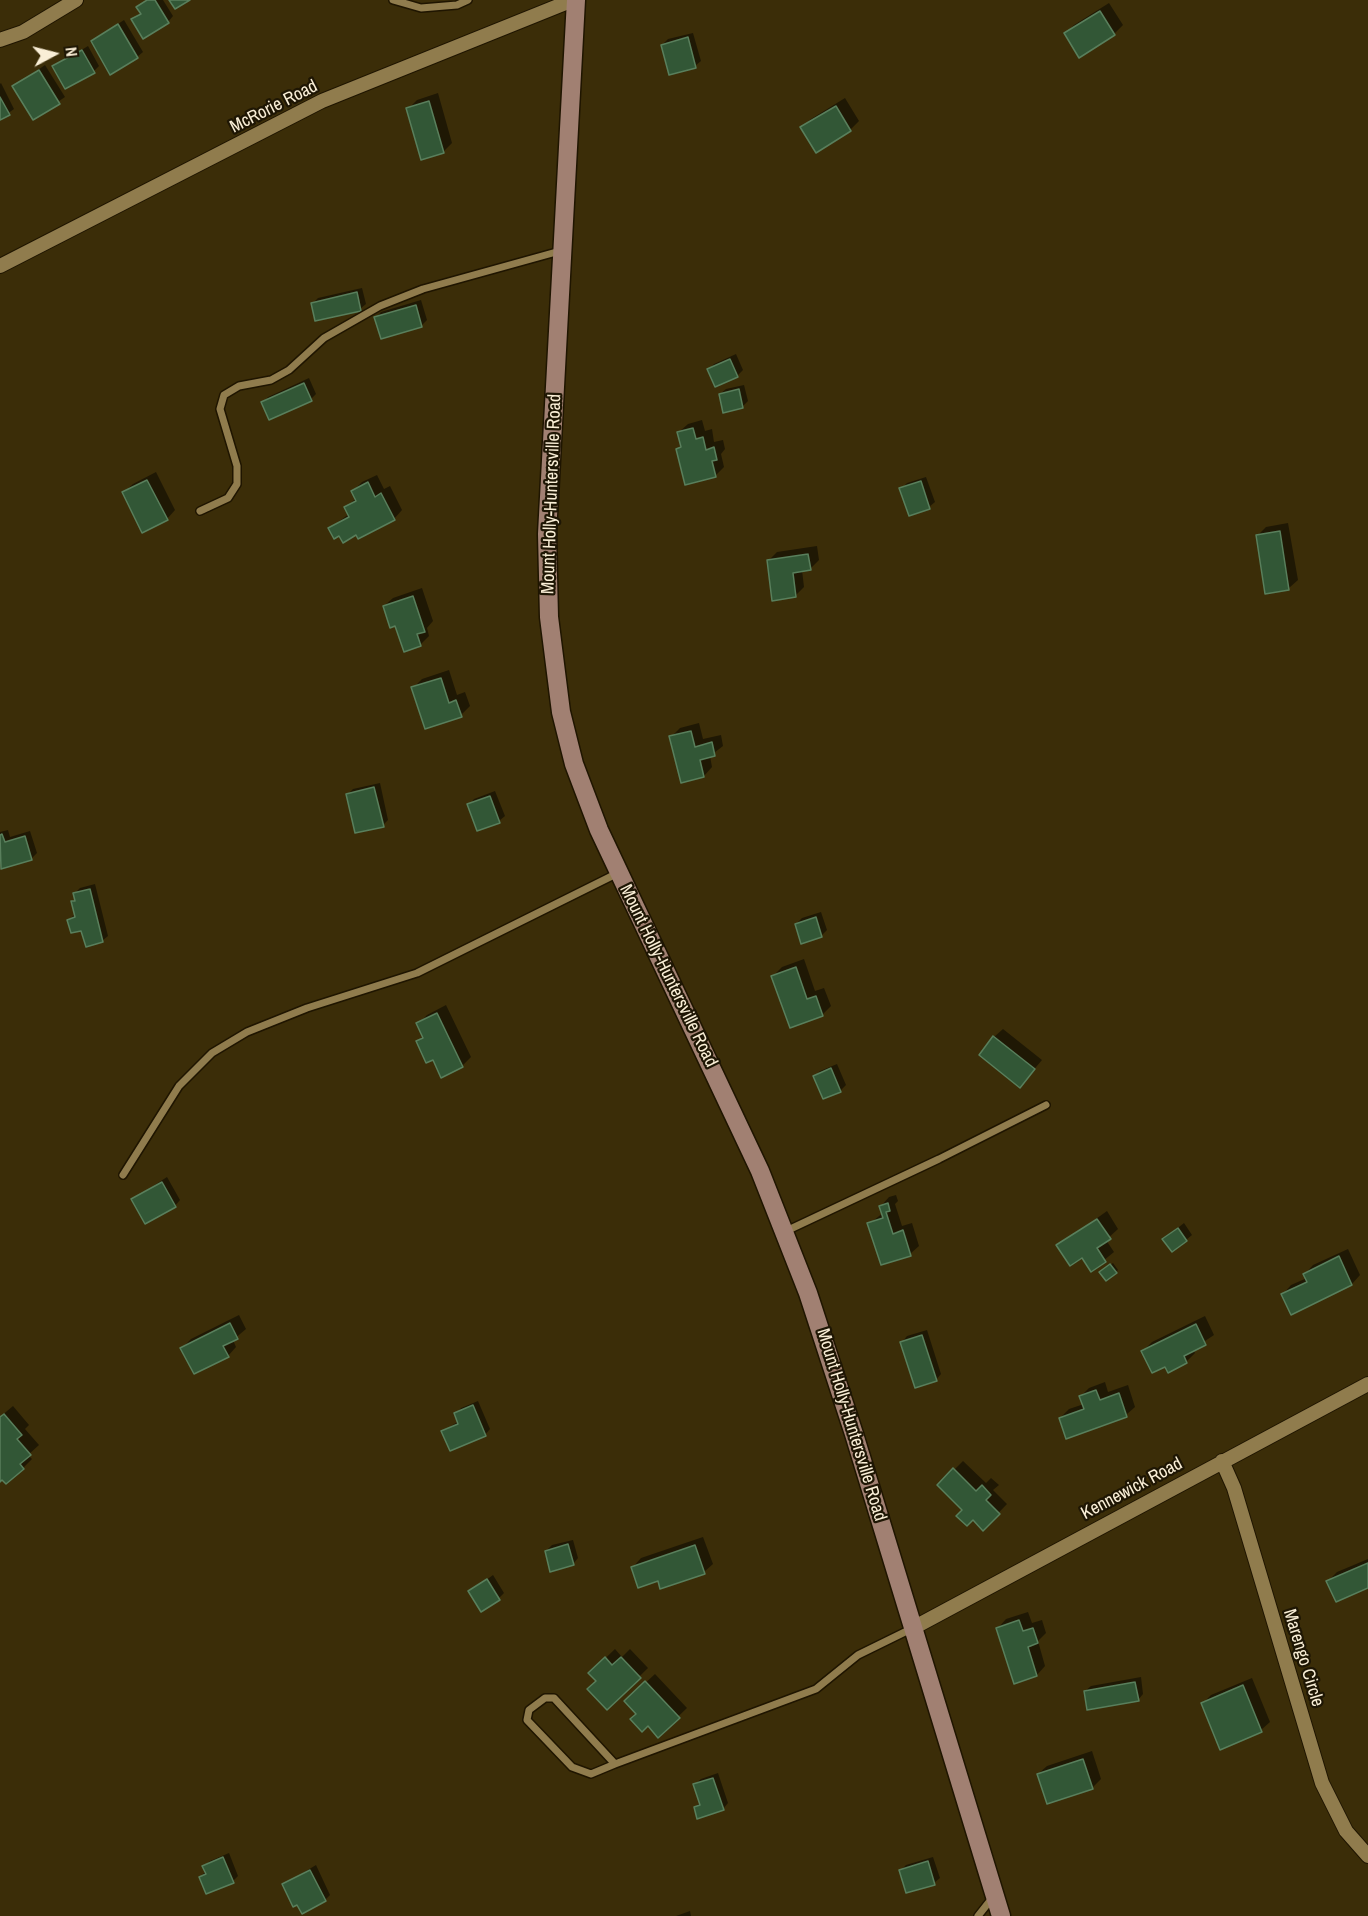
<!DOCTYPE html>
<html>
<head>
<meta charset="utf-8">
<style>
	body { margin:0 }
	#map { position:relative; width:1368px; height:1916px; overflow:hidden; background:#3b2d08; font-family:"Archivo Narrow",sans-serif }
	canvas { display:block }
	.north { position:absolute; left:24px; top:24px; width:60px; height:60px; -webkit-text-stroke:4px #1e1604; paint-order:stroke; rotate:83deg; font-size:16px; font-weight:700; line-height:24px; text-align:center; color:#f9eed6 }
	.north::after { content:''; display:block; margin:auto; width:21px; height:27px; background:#f9eed6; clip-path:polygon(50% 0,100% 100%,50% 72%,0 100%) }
</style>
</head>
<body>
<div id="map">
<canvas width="1368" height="1916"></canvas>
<div class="north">N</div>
</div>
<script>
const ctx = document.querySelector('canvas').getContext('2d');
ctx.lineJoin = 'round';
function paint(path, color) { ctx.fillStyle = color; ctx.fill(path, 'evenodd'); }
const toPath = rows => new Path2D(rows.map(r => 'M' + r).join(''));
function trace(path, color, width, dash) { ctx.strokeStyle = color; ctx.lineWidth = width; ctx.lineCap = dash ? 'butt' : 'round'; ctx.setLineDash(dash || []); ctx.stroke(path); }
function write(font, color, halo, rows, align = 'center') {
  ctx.font = font + ' "Archivo Narrow",sans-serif'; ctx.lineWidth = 4.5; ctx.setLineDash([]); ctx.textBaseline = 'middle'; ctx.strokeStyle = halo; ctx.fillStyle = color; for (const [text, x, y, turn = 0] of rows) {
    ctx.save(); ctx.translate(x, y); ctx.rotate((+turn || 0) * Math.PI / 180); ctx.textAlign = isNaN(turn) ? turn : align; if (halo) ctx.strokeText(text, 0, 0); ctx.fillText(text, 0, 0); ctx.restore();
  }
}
paint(toPath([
	[146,0,163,0,173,16,168,22,133,20,142,12,138,7],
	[1109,3,1123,25,1114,34,1066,33,1074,25],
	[124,20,143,52,137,57,92,41],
	[693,33,701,61,695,66,662,45,668,39],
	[88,46,99,66,94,71,54,67],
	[45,65,65,97,34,118,14,87],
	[1,83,14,109,0,119,0,84],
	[438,93,452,143,443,152,408,109,417,100],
	[845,98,859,121,850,130,802,127,811,119],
	[362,288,366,304,360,309,313,303,318,298],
	[421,300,427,320,422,325,376,318,381,312],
	[736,354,743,370,737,376,709,369,714,364],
	[309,378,316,394,311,399,263,402,268,397],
	[744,385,748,401,742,407,720,394,726,389],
	[702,420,705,431,712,429,714,442,723,440,725,449,721,454,724,467,715,476,678,449,682,445,679,432,688,424],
	[156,472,175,510,167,519,124,492,133,484],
	[377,475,384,489,390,486,402,510,394,519,357,533,340,534,330,528,349,514,346,508,356,498,353,491,362,482],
	[926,477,935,502,929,507,901,489,907,483],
	[1288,523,1298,580,1289,588,1266,592,1257,536,1266,527],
	[817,546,819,560,810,569,802,570,804,587,795,596,768,561,777,552],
	[422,588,433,621,427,628,429,636,421,644,405,650,396,624,384,606,393,598],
	[449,670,457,695,465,692,470,706,461,715,413,688,422,679],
	[699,723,703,739,721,735,723,746,710,756,712,767,704,776,671,737,680,728],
	[380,783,388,820,383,825,347,795,353,789],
	[495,791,505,816,499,821,469,805,474,799],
	[8,830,10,837,30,831,37,853,31,859,2,867,0,832],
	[95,884,108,936,102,941,69,920,75,914,75,893,80,888],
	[821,912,827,930,821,936,796,924,802,918],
	[804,959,815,991,824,988,831,1006,822,1015,773,976,782,967],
	[446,1005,471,1057,462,1066,433,1058,417,1042,424,1035,418,1024,427,1015],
	[1003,1029,1042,1060,1020,1086,994,1037],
	[837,1064,846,1085,840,1091,815,1076,820,1071],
	[167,1177,180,1200,175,1206,133,1199],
	[896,1195,898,1201,895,1204,902,1226,912,1223,919,1246,910,1254,882,1263,869,1224,883,1213,881,1206,889,1197],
	[1107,1211,1118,1229,1106,1240,1114,1252,1092,1270,1083,1256,1058,1246],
	[1184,1223,1192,1235,1186,1240,1164,1239],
	[1348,1249,1360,1275,1352,1284,1291,1313,1283,1294,1291,1285,1307,1278,1305,1274,1313,1265],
	[1113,1263,1118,1270,1116,1272,1104,1270],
	[239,1315,246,1329,233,1340,236,1347,228,1356,182,1348,191,1339],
	[1205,1316,1214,1335,1193,1349,1195,1353,1186,1362,1165,1365,1143,1351,1152,1342],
	[927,1330,941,1374,936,1380,902,1342,907,1336],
	[1105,1382,1108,1392,1128,1385,1135,1407,1126,1415,1060,1418,1069,1409,1084,1404,1081,1396,1089,1388],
	[478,1401,490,1429,485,1435,443,1431,459,1421,456,1414,461,1408],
	[13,1406,29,1425,25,1429,39,1445,28,1455,32,1459,23,1468,0,1481,0,1417],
	[963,1461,986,1483,991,1478,999,1485,993,1490,1007,1504,983,1529,939,1485],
	[703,1537,713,1564,704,1572,658,1580,633,1567,641,1558],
	[573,1540,578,1558,573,1564,546,1551,552,1545],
	[1368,1559,1368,1586,1328,1581,1337,1572],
	[493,1575,504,1593,499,1598,470,1592],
	[1028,1612,1032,1623,1042,1620,1046,1633,1038,1641,1045,1666,1037,1675,1015,1682,998,1628,1006,1619],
	[615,1649,622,1657,630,1649,648,1668,607,1708,598,1680,590,1673],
	[655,1674,687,1708,659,1735,626,1701],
	[1141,1677,1143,1694,1138,1700,1085,1691,1091,1686],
	[1252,1678,1270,1722,1261,1730,1221,1748,1202,1704,1211,1695],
	[1092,1751,1101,1779,1092,1788,1038,1774,1047,1766],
	[718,1773,728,1803,723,1809,695,1807,701,1802,695,1784,701,1779],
	[229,1853,238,1876,233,1881,200,1877,206,1871,204,1866,210,1861],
	[933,1857,940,1878,934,1883,901,1870,906,1865],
	[316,1865,330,1895,325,1900,283,1885],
	[690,1911,691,1916,676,1916]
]), '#0007');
const building = toPath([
	[147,0,155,0,169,23,143,39,131,19,141,14,136,7,147,0],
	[169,0,190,0,175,9,169,0],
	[1100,11,1115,35,1079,58,1064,33,1100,11],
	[118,24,138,58,110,75,91,41,118,24],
	[688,37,696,68,669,75,661,45,688,37],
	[82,50,95,73,65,89,52,66,82,50],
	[39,70,60,104,33,120,12,86,39,70],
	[0,97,10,115,0,120,0,97],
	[429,101,444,153,421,160,406,108,429,101],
	[836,106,851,131,816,153,800,127,836,106],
	[357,292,361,311,315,321,311,303,357,292],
	[416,305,422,327,381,339,374,317,416,305],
	[730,359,738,377,715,387,707,369,730,359],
	[304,383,312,401,269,420,261,402,304,383],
	[739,389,743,408,723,413,719,394,739,389],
	[693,428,696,439,703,437,706,450,714,447,717,460,712,461,716,477,685,485,676,449,681,447,677,432,693,428],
	[147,480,168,520,142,533,122,492,147,480],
	[921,481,930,509,909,516,899,488,921,481],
	[368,482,375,497,381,493,395,520,358,539,356,535,343,543,339,536,334,539,328,528,349,517,344,507,356,501,351,491,368,482],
	[1280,531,1289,590,1265,594,1256,535,1280,531],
	[808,554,811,570,793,573,796,597,772,601,767,560,808,554],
	[413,596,425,632,417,634,421,646,404,652,395,626,390,628,383,606,413,596],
	[441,678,449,703,456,700,462,717,425,729,411,687,441,678],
	[691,731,695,747,712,742,715,756,700,760,704,777,681,783,669,736,691,731],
	[374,787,384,827,355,833,346,794,374,787],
	[490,796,500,823,477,831,467,804,490,796],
	[2,834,5,842,25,836,32,860,1,869,0,835,2,834],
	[90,889,103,942,86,947,81,931,71,933,67,920,75,917,71,901,75,901,73,893,90,889],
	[816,917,822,937,801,944,795,924,816,917],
	[796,967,807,999,816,996,823,1016,790,1028,771,976,796,967],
	[437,1013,463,1067,441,1078,433,1060,426,1063,416,1041,423,1038,416,1023,437,1013],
	[993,1036,1035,1069,1020,1088,979,1055,993,1036],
	[831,1068,841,1092,823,1099,813,1076,831,1068],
	[162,1182,176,1207,145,1224,131,1199,162,1182],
	[888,1203,890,1211,886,1212,893,1234,903,1230,911,1256,881,1265,867,1223,883,1218,879,1206,888,1203],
	[1097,1219,1111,1239,1097,1248,1106,1262,1091,1272,1082,1258,1070,1266,1056,1245,1097,1219],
	[1178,1228,1187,1241,1172,1252,1162,1239,1178,1228],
	[1339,1256,1352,1285,1291,1315,1281,1294,1307,1282,1303,1274,1339,1256],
	[1110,1264,1117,1273,1106,1281,1099,1272,1110,1264],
	[230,1323,238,1339,223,1346,229,1357,194,1374,180,1348,230,1323],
	[1196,1324,1206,1345,1184,1356,1187,1363,1168,1373,1165,1367,1152,1373,1141,1351,1196,1324],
	[922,1335,937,1381,915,1388,900,1342,922,1335],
	[1096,1390,1100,1400,1119,1393,1127,1417,1066,1439,1059,1418,1084,1409,1079,1396,1096,1390],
	[473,1405,486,1436,450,1451,441,1431,458,1424,454,1413,473,1405],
	[4,1414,22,1435,17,1439,31,1455,20,1464,24,1469,6,1484,2,1480,0,1482,0,1417,4,1414],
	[953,1468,976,1491,982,1485,991,1495,986,1500,1000,1514,983,1531,973,1520,967,1526,956,1516,962,1510,937,1485,953,1468],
	[568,1544,574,1565,550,1572,545,1551,568,1544],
	[695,1545,705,1574,660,1589,658,1581,638,1588,631,1567,695,1545],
	[1368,1563,1368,1588,1336,1602,1326,1581,1368,1563],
	[487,1579,500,1600,481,1612,468,1591,487,1579],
	[1019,1620,1023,1631,1033,1628,1038,1643,1028,1647,1037,1676,1014,1684,996,1628,1019,1620],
	[605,1657,612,1665,621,1657,641,1678,607,1710,587,1689,596,1681,588,1673,605,1657],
	[645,1681,680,1718,658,1738,648,1726,642,1732,630,1719,636,1714,624,1701,645,1681],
	[1135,1682,1139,1701,1087,1710,1084,1691,1135,1682],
	[1243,1685,1262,1732,1220,1750,1201,1703,1243,1685],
	[1083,1759,1093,1789,1047,1804,1037,1774,1083,1759],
	[713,1778,724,1810,697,1819,694,1807,700,1805,693,1784,713,1778],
	[223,1857,234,1883,206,1894,199,1877,206,1874,202,1866,223,1857],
	[928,1861,935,1885,906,1893,899,1870,928,1861],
	[310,1870,326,1901,302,1914,297,1905,293,1907,282,1884,310,1870]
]);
paint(building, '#325736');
trace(building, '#597f5c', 1.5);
const lane = toPath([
	[393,0,421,8,457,5,468,0],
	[200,511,228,498,237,484,237,466,220,409,224,395,239,386,271,380,289,370,324,338,380,306,423,289,560,251],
	[123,1175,179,1086,212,1053,247,1032,307,1008,417,973,618,873],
	[784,1232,939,1159,1046,1105],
	[615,1764,591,1774,572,1767,527,1720,529,1710,545,1698,554,1698,615,1764,816,1689,858,1655,911,1629],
	[978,1916,993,1897]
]);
const street = toPath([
	[0,40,23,32,76,0],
	[0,266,322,101,573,0],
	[1222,1461,1234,1488,1322,1783,1346,1831,1368,1856],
	[913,1628,1368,1384]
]);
const secondary = toPath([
	[576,0,547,534,549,617,561,712,574,764,599,830,760,1171,808,1293,854,1434,1001,1916]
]);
trace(lane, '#1f1500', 10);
trace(street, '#1f1500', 16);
trace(secondary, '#1f1500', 21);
trace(lane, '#907c4d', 7);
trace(street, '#907c4d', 14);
trace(secondary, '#a18072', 18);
write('18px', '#f9eed6', '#1e1604', [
	["McRorie Road",274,107,-27],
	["Mount Holly-Huntersville Road",552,494,-88],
	["Mount Holly-Huntersville Road",668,976,64],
	["Mount Holly-Huntersville Road",851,1425,73],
	["Kennewick Road",1132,1489,-28],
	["Marengo Circle",1303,1658,73]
]);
</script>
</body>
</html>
